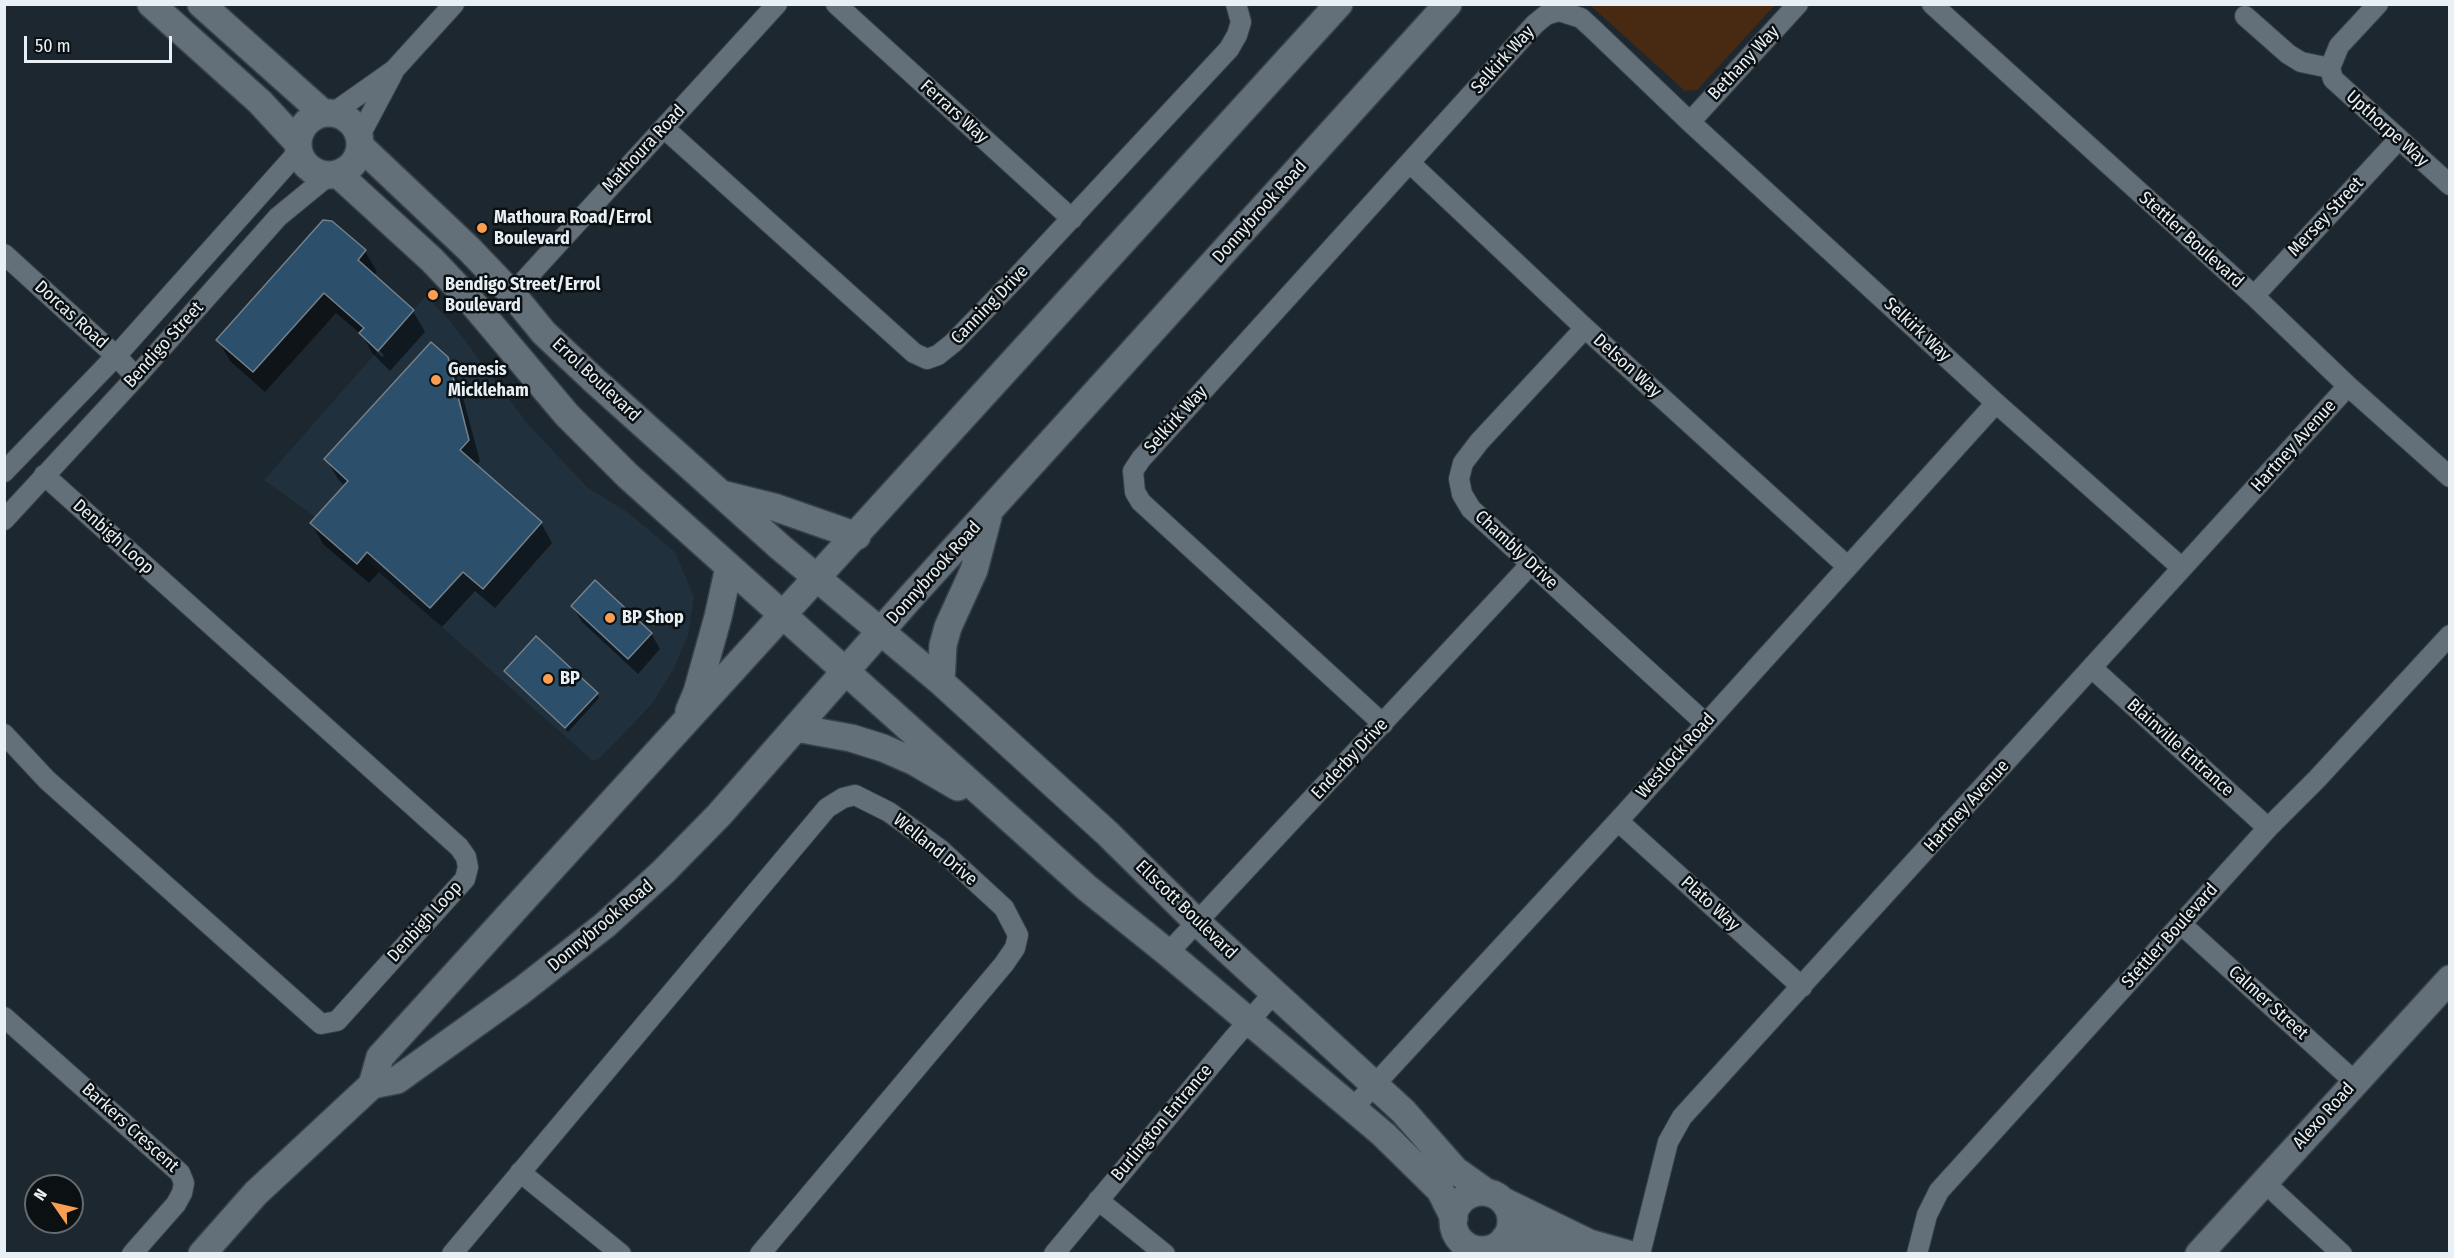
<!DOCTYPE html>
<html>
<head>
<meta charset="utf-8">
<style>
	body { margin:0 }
	#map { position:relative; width:2454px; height:1258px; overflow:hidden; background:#1d272f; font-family:"Fira Sans Condensed",sans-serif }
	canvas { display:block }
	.frame { position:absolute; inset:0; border:6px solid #e9f0f5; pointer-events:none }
	.north { position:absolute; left:24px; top:1174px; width:60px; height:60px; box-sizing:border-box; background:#0b1013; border:2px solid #646a6d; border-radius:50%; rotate:304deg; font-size:16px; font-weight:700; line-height:24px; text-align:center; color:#e9f0f5 }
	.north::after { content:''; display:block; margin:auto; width:21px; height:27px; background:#fb9e51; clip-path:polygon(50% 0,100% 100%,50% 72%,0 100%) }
	.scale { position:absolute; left:24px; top:36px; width:148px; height:27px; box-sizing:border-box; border:3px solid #e9f0f5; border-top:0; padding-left:8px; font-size:18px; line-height:21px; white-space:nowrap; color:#e9f0f5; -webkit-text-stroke:4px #0b1013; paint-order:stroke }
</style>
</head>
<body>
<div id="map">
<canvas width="2454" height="1258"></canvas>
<div class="frame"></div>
<div class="north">N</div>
<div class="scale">50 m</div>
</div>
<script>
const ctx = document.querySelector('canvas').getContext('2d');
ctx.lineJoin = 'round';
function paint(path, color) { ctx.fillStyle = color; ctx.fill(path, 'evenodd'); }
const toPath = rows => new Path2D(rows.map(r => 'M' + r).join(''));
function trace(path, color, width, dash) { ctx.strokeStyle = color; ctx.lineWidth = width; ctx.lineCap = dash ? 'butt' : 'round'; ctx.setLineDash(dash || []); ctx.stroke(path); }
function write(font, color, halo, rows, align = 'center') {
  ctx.font = font + ' "Fira Sans Condensed",sans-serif'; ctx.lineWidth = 5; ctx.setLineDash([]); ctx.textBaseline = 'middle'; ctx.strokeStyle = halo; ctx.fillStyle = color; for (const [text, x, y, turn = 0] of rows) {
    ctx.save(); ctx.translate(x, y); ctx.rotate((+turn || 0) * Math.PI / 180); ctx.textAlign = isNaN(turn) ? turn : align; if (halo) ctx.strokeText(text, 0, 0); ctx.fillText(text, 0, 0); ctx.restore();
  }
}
paint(toPath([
	[426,296,451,322,527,423,588,488,626,511,675,552,694,597,688,635,673,670,652,704,599,759,593,761,328,526,264,480]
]), '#20303c');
paint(toPath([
	[1590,5,1775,5,1697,90,1685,91]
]), '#482a12');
paint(toPath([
	[365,251,377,272,373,276,413,311,425,332,390,371,373,354,362,335,336,313,265,392,230,361,218,340],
	[372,343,384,355,382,357,375,350],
	[446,358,458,379,480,461,476,466,541,523,552,543,495,608,475,591,442,627,379,572,369,583,323,544,312,524,345,486,338,479,326,459],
	[573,607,651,633,660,649,638,674,582,622],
	[506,672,597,693,599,698,568,732]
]), '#0007');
const building = toPath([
	[323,220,332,221,366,250,358,260,414,310,378,351,359,333,364,328,324,293,253,372,216,340,323,220],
	[431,342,448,357,469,440,460,450,542,522,483,589,463,572,430,608,367,552,357,564,310,523,348,481,324,459,431,342],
	[595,580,652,633,628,659,571,606,595,580],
	[536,636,598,693,565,728,504,671,536,636]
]);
paint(building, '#2c506b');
trace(building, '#74808a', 1.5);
const street = toPath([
	[836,4,1072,219],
	[1932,4,2254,296,2348,386,2450,477],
	[2378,4,2339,46,2330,68,2333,79,2450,185],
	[2245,16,2288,54,2301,62,2330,68],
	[333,113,394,70,454,4],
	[1690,122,1798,4],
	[664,128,914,353,927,359,938,355,953,343,1014,280,1229,49,1237,35,1241,22,1236,4],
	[359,137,393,73],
	[1410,163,1585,328,1847,566],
	[4,254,116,356,136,377],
	[512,294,777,4],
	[2254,296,2399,139],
	[1585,328,1479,442,1463,463,1459,479,1462,494,1471,509,1705,723],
	[4,472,116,356,298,152],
	[4,520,136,377,278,217,328,176],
	[2092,668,2268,828],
	[1383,724,1141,502,1135,492,1133,471,1141,459,1535,24,1546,15,1559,11,1581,18,1594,30,1690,122,1996,403,2182,568],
	[4,734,47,780,321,1024,337,1021,465,879,468,867,466,857,459,847,44,475],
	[1618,821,1802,987],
	[2181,924,2355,1082],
	[1168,953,1531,564],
	[4,1017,180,1173,184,1183,182,1193,176,1204,132,1254],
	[1354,1107,1618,821,1996,403],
	[520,1172,621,1254],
	[2264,1182,2342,1254],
	[1098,1200,1165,1254],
	[452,1254,827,808,843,798,855,795,889,812,941,850,1004,908,1018,935,1015,948,1004,964,760,1254],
	[1054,1254,1232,1040,1273,994],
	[1640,1254,1668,1142,1682,1117,2348,386],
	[1917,1254,1927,1215,1939,1191,2268,828,2317,779,2450,635]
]);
const secondary = toPath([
	[151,4,260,102,297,142],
	[201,4,323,113],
	'298 144a31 31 0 1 1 62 0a31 31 0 1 1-62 0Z',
	[360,146,469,249,512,294,544,333,595,381,780,547,941,682,1107,833,1198,923,1403,1111,1455,1170,1486,1192],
	[338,174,432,260,470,300,567,415,628,476,1087,888,1168,953,1383,1134,1440,1190,1454,1218],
	[726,495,774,507,857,536],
	[941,682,943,645,948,627,974,570,988,517],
	[689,711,697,692,718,617,729,567],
	[796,728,851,738,883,748,915,762,958,787],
	[372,1085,380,1057,1339,4],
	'1453 1221a29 29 0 1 1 58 0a29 29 0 1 1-58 0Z',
	[1503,1201,1589,1243,1628,1254],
	[1505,1238,1576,1242],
	[202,1254,256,1193,372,1085,397,1080,521,991,605,925,663,872,719,815,908,600,1448,4],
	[2199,1254,2450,979]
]);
trace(street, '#394148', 22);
trace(secondary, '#394148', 30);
trace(street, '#647079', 20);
trace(secondary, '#647079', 27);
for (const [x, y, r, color] of [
	[482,228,6,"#fb9e51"],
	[433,295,6,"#fb9e51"],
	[436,380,6,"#fb9e51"],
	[610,618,6,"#fb9e51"],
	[548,679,6,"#fb9e51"]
]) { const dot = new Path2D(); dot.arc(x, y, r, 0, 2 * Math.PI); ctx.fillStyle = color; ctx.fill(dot); trace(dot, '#0b1013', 2); }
write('18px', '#e9f0f5', '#0b1013', [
	["Selkirk Way",1503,60,-48],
	["Bethany Way",1744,63,-47],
	["Ferrars Way",954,112,42],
	["Upthorpe Way",2387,129,42],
	["Mathoura Road",644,149,-47],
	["Donnybrook Road",1260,212,-48],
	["Mersey Street",2326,217,-47],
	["Stettler Boulevard",2191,240,42],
	["Canning Drive",990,305,-46],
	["Dorcas Road",71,315,42],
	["Selkirk Way",1917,330,43],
	["Bendigo Street",164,345,-48],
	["Delson Way",1627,366,42],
	["Errol Boulevard",596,380,43],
	["Selkirk Way",1176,420,-48],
	["Hartney Avenue",2294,446,-48],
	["Denbigh Loop",113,537,42],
	["Chambly Drive",1516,550,43],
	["Donnybrook Road",934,573,-48],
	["Blainville Entrance",2180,748,42],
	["Westlock Road",1676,756,-48],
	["Enderby Drive",1350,759,-47],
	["Hartney Avenue",1967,806,-48],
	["Welland Drive",935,850,39],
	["Plato Way",1710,904,42],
	["Ellscott Boulevard",1186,910,44],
	["Denbigh Loop",425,922,-48],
	["Donnybrook Road",601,926,-40],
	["Stettler Boulevard",2170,936,-48],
	["Calmer Street",2268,1003,42],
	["Alexo Road",2324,1116,-48],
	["Burlington Entrance",1162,1123,-50],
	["Barkers Crescent",130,1128,42]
]);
write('bold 18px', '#e9f0f5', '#0b1013', [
	["Mathoura Road/Errol",494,218],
	["Boulevard",494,239],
	["Bendigo Street/Errol",445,285],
	["Boulevard",445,306],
	["Genesis",448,370],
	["Mickleham",448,391],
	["BP Shop",622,618],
	["BP",560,679]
], 'left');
</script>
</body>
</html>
